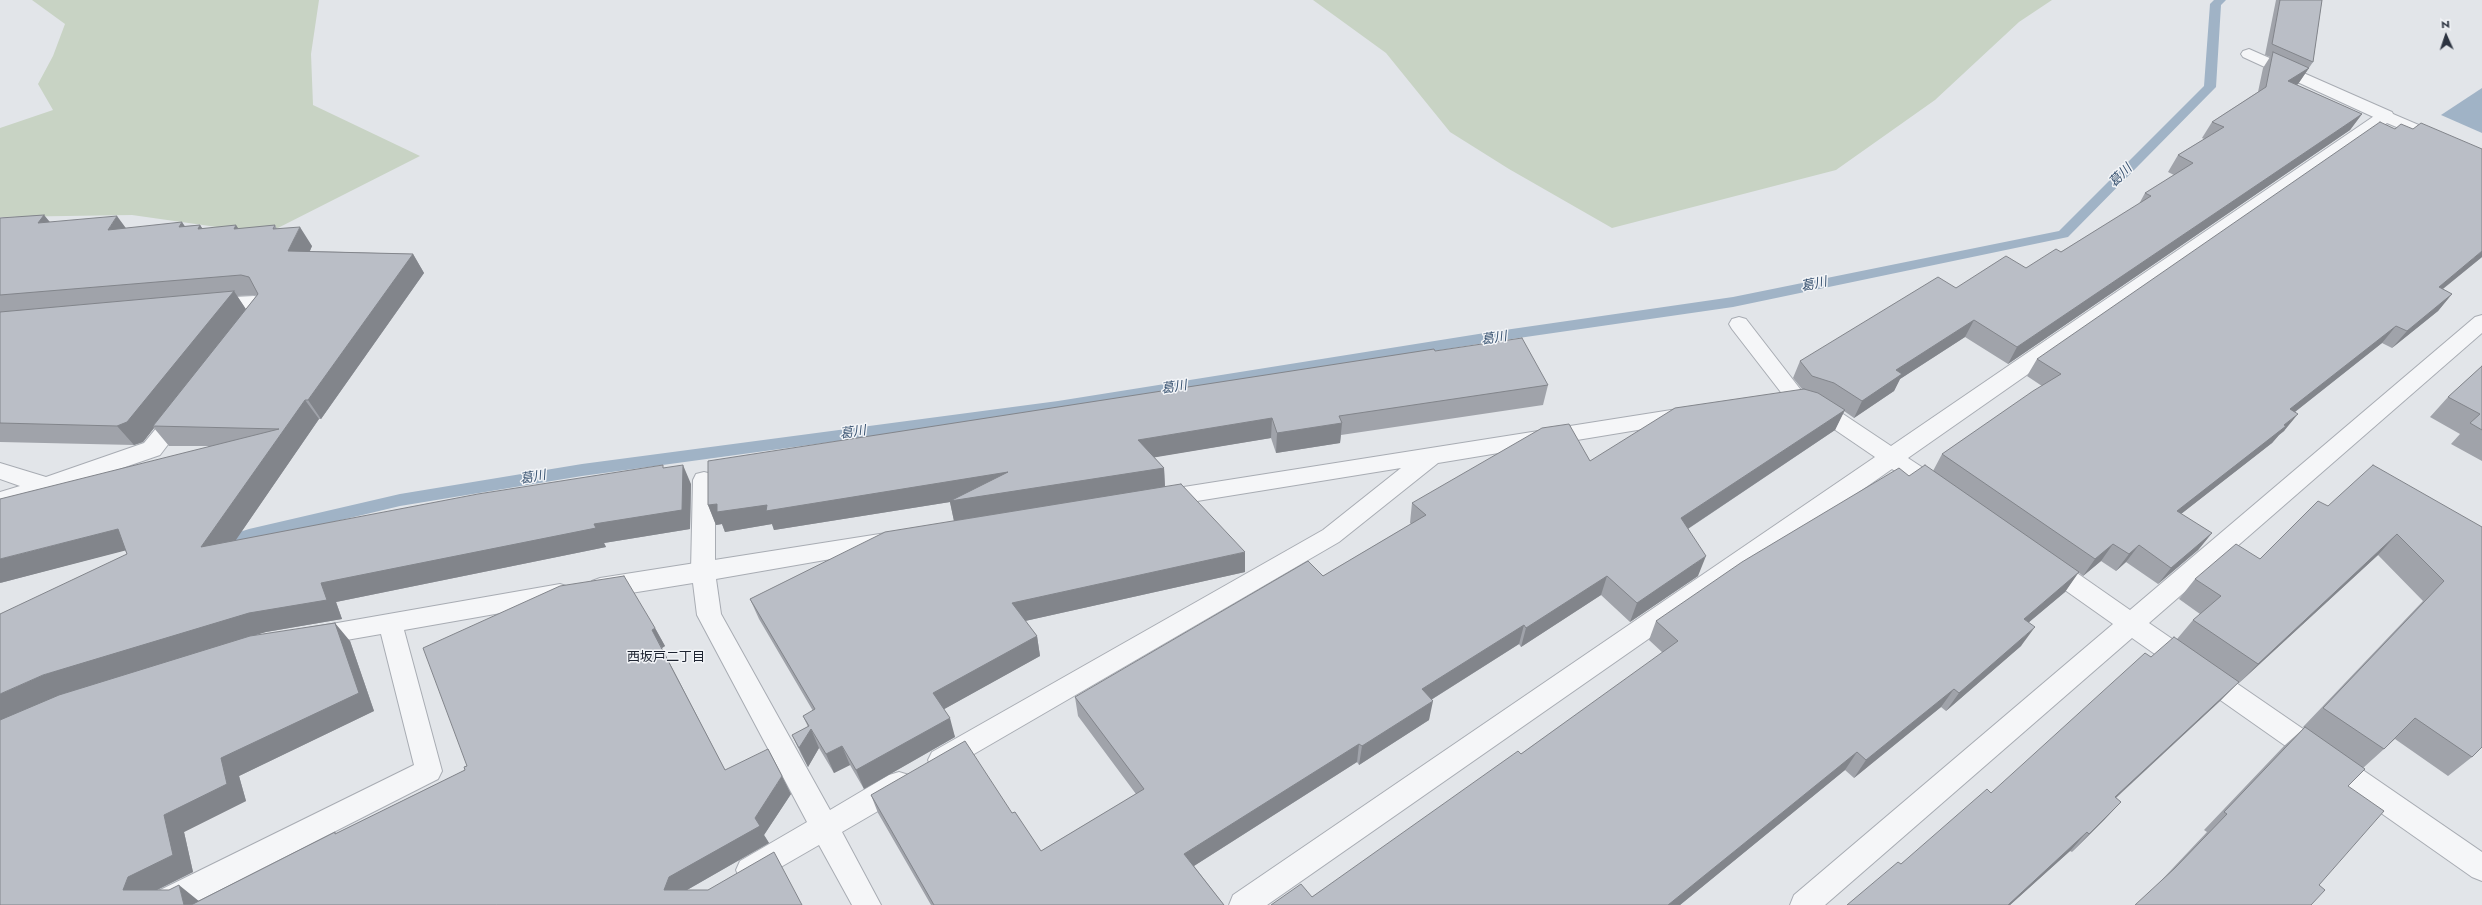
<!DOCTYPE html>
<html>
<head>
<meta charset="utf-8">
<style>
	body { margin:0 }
	#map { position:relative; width:2482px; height:905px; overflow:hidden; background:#e2e5e9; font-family:Jost,sans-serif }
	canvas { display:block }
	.north { position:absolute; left:2426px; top:16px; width:40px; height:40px; -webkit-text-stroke:3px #f2f4f7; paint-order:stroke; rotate:357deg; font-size:11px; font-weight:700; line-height:16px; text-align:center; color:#2c3340 }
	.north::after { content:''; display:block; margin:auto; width:14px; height:18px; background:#2c3340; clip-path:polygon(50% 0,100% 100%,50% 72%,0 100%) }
</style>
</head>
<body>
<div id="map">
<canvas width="2482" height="905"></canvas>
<div class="north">N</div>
</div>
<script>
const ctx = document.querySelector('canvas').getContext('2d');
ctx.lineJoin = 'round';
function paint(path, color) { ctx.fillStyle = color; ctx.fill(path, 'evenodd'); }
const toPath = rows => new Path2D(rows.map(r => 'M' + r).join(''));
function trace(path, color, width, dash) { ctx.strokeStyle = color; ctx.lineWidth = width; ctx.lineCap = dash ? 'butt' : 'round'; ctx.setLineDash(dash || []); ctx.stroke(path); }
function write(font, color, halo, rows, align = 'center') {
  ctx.font = font + ' Jost,"Noto Sans JP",sans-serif'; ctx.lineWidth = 3; ctx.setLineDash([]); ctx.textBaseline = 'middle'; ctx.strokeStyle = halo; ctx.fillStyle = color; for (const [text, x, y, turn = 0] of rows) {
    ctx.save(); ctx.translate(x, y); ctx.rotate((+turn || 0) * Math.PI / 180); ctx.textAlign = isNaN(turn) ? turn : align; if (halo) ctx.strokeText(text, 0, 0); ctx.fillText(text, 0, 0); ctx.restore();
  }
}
paint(toPath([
	[32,0,319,0,311,54,313,105,420,156,266,234,132,215,0,217,0,128,53,110,38,84,53,56,65,24],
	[1313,0,2052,0,2019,22,1935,100,1836,170,1612,228,1509,169,1450,132,1386,53]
]), '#c8d3c4');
paint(toPath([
	[2482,88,2482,133,2441,115]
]), '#a0b3c6');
paint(toPath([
	[2214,0,2226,0,2221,5,2216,87,2068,237,1733,307,1491,342,1058,411,582,476,400,506,249,542,215,554,209,552,206,547,209,542,249,529,400,494,582,464,1058,401,1491,332,1733,297,2059,231,2204,86,2210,4,2214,0]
]), '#a0b3c6');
const service = toPath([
	[2249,49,2392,112,2394,116,2392,120,2380,120,2243,57,2241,54,2243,51,2249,49],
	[1739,317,1746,319,1804,394,1808,399,1804,404,1797,406,1790,404,1732,329,1729,324,1732,319,1739,317],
	[704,472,712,474,715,480,715,571,711,578,703,580,695,578,691,571,693,480,696,474,704,472]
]);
const minor = toPath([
	[2386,111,2482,152,2482,163,2387,123,1908,458,1946,483,1949,489,1946,495,1938,497,1930,495,1892,469,1267,905,1229,905,1233,895,1875,457,1806,410,1803,405,1806,400,1814,397,1822,400,1891,446,2380,112,2386,111],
	[254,296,261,297,270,312,259,328,252,330,245,328,242,323,250,312,248,309,213,312,206,310,203,305,206,300,213,298,254,296],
	[2482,315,2482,333,2149,623,2482,852,2482,881,2472,877,2132,638,1825,905,1790,905,1794,895,2113,624,2038,571,2034,564,2038,557,2046,555,2054,557,2130,610,2475,317,2482,315],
	[181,405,189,408,192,413,160,455,0,510,0,492,20,486,0,479,0,463,46,477,144,443,173,408,181,405],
	[1684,408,1692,411,1695,416,1692,421,1438,463,1339,542,950,768,941,772,932,768,928,760,932,752,1323,530,1401,468,1160,507,1152,504,1149,498,1152,492,1684,408],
	[886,533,894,536,898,542,894,548,716,579,721,614,830,810,889,775,899,772,909,775,912,784,909,793,842,832,881,905,852,905,819,845,760,879,750,883,740,879,736,870,740,861,807,822,697,615,693,583,600,598,592,595,588,588,592,581,600,578,886,533],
	[560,584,569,587,572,594,569,601,404,630,442,771,438,779,190,905,146,905,150,895,414,765,381,634,312,646,303,643,300,636,303,629,560,584]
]);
trace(service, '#a8acb3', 2);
trace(minor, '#a8acb3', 2);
paint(service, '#f5f6f8');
paint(minor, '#f5f6f8');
paint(toPath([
	[2276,0,2322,0,2313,62,2298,84,2297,85,2362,114,2350,130,2008,364,1965,337,1900,379,1894,391,1854,418,1844,411,1835,430,1688,529,1698,576,1630,622,1601,595,1521,647,1519,644,1431,700,1429,720,1359,765,1357,762,1194,866,1224,905,931,905,878,813,871,795,1012,813,1041,851,1136,794,1078,716,1075,697,1323,576,1411,524,1410,523,1412,503,1590,461,1802,389,1793,378,1800,361,1956,288,2026,268,2061,252,2139,204,2145,193,2174,175,2168,172,2178,155,2204,139,2202,138,2212,122,2258,92,2263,68,2270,57,2265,55],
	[44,215,50,222,126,228,185,226,200,225,202,228,238,229,275,225,277,229,312,246,310,251,413,254,424,273,321,419,319,419,235,541,664,468,691,484,690,529,604,543,606,547,336,602,342,619,266,632,253,635,350,641,374,711,239,776,246,801,184,832,193,872,157,890,199,901,465,770,467,766,655,628,665,646,662,648,725,770,791,794,764,835,769,843,687,890,802,905,0,905,127,554,125,550,0,583,209,446,169,446,154,428,143,442,134,445,0,442,0,218],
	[254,295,257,295,246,309,237,296],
	[2482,257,2443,289,2452,294,2438,311,2392,348,2382,343,2295,412,2284,431,2279,435,2272,443,2181,514,2212,533,2198,550,2158,584,2126,562,2116,571,2101,561,2083,576,2078,572,2065,592,2028,623,2021,646,1946,711,1941,707,1854,778,1845,770,1680,905,1271,905,1312,897,1521,754,1663,653,1649,640,1656,621,1909,476,1933,471,1942,454,2042,386,2027,376,2037,359],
	[1435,351,1548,385,1543,405,1341,435,1340,443,1276,453,1271,438,1154,457,1164,468,1165,487,1245,572,1025,621,1037,636,1040,656,944,709,955,737,864,789,850,765,834,773,819,748,808,767,801,754,792,735,808,727,803,716,813,711,759,619,750,599,1104,497,954,521,950,502,774,530,772,524,725,532,722,524,716,525,708,505],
	[2482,366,2482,461,2451,444,2460,434,2430,417,2448,397],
	[2328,506,2482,527,2472,757,2448,776,2395,739,2384,749,2363,768,2156,886,2207,832,2204,830,2284,746,2304,728,2303,727,2423,601,2378,555,2239,683,2238,682,2220,701,2116,798,2121,802,2104,820,2072,852,2070,851,2010,905,1847,905,1901,864,1991,793,2151,657,2177,639,2193,620,2200,614,2179,599,2195,579,2260,559]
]), '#a0a3aa');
paint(toPath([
	[2309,68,2298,84,2277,97,2288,81],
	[2362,114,2350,130,2008,364,2017,347],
	[44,215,59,234,38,223],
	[117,216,131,235,108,230],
	[182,222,195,241,179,227],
	[200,225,213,244,198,229],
	[236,225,249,244,234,229],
	[300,227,312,246,301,270,288,251],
	[2482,251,2482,257,2424,304,2439,287],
	[413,254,424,273,321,419,308,400],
	[234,291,247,311,153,426,154,428,143,442,134,445,117,426],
	[2452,294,2438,311,2392,348,2407,331],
	[1974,320,1965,337,1900,379,1894,391,1854,418,1862,401,1896,370],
	[2396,326,2382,343,2277,426,2290,409],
	[305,400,319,419,218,566,201,547],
	[1845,410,1835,430,1674,538,1681,518],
	[2298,414,2284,431,2279,435,2272,443,2163,528,2177,511],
	[1272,418,1271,438,1139,460,1138,440],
	[1342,423,1340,443,1276,453,1277,433],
	[683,465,691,484,690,529,604,543,606,547,336,602,342,619,266,632,64,694,0,721,0,694,43,675,321,583,594,524],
	[1164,468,1165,487,954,521,950,502,774,530,772,524,725,532,722,524,716,525,708,505,717,504,767,505,1008,472],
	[118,529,135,548,0,583,0,559],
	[2212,533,2198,550,2158,584,2171,568],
	[2397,534,2378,555,2239,683,2258,664],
	[2113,544,2101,561,2083,576,2095,559],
	[2139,545,2126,562,2116,571,2129,554],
	[1245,552,1245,572,1016,623,1012,603],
	[1706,556,1698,576,1630,622,1637,603],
	[2079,572,2065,592,2010,638,2024,619],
	[1607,576,1601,595,1521,647,1526,628],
	[335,623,350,641,374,711,239,776,246,801,184,832,193,872,149,894,123,890,128,877,164,815,221,758],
	[1524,625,1519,644,1418,708,1422,689],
	[2035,627,2021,646,1946,711,1959,693],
	[655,628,665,646,662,648,652,630],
	[1037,636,1040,656,939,712,933,693],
	[2239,682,2220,701,2097,815,2115,797],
	[1954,689,1941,707,1854,778,1866,760],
	[1433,701,1429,720,1359,765,1362,746],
	[950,718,955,737,864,789,856,770],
	[811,729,819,748,808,767,799,748],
	[1359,744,1357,762,1186,871,1184,854],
	[842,746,850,765,834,773,826,754],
	[1857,752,1845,770,1680,905,1668,905],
	[782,776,791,794,764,835,769,843,680,894,664,890,669,877,755,818],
	[2121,802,2104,820,2072,852,2089,834],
	[2087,832,2070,851,2010,905,2008,905],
	[179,885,200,902,201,905,184,905]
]), '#82858b');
const building = toPath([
	[2280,0,2322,0,2313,62,2272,44,2280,0],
	[2273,52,2309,68,2288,81,2362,114,2017,347,1974,320,1896,370,1902,374,1862,401,1834,383,1812,376,1800,361,1938,277,1956,288,2006,256,2026,268,2056,249,2061,252,2151,196,2145,193,2193,163,2178,155,2224,127,2212,122,2266,87,2273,52],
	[2380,122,2395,129,2401,124,2413,129,2421,123,2482,149,2482,251,2439,287,2452,294,2407,331,2396,326,2290,409,2298,414,2284,425,2286,426,2177,511,2212,533,2171,568,2139,545,2129,554,2113,544,2095,559,1942,454,2033,391,2061,374,2037,359,2380,122],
	[44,215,38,223,117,216,108,230,182,222,179,227,200,225,198,229,236,225,234,229,275,225,273,229,300,227,288,251,413,254,308,400,305,400,201,547,478,494,663,465,663,468,683,465,682,510,594,524,596,528,321,583,327,600,249,613,43,675,0,694,0,614,127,554,118,529,0,559,0,499,279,429,153,426,258,294,249,277,241,275,0,295,0,218,44,215],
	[234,291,127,422,117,426,0,423,0,312,234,291],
	[1522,338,1548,385,1339,416,1342,423,1277,433,1272,418,1138,440,1164,468,950,501,1008,472,766,511,767,505,717,512,717,504,708,505,708,461,1434,349,1435,351,1522,338],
	[2482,366,2482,430,2470,423,2480,414,2448,397,2482,366],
	[1804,389,1818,393,1845,410,1681,518,1706,556,1637,603,1607,576,1526,628,1524,625,1422,689,1433,701,1362,746,1359,744,1184,854,1224,905,934,905,871,795,965,741,1012,813,1015,812,1041,851,1144,789,1075,697,1308,561,1323,576,1426,515,1412,503,1542,428,1569,424,1590,461,1675,408,1804,389],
	[1925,465,2079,572,2024,619,2035,627,1959,693,1954,689,1866,760,1857,752,1668,905,1271,905,1301,884,1312,897,1518,751,1521,754,1678,641,1656,621,1742,562,1899,468,1909,476,1925,465],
	[2373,465,2482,527,2482,747,2472,757,2415,718,2384,749,2323,708,2444,581,2397,534,2258,664,2193,620,2221,596,2195,579,2236,544,2260,559,2318,501,2328,506,2373,465],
	[1181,484,1245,552,1012,603,1037,636,933,693,950,718,856,770,842,746,826,754,811,729,799,748,792,735,809,726,803,716,815,709,750,599,885,532,1181,484],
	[624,576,655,628,652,630,725,770,768,749,782,776,755,818,760,826,669,877,664,890,708,890,774,852,802,905,191,905,335,832,335,834,465,770,464,767,467,766,423,648,560,586,624,576],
	[335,623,359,693,221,758,227,784,164,815,173,855,128,877,123,890,169,890,179,885,184,905,0,905,0,720,59,695,250,636,335,623],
	[2174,637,2239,682,2115,797,2121,802,2089,834,2087,832,2008,905,1847,905,1898,862,1901,864,1987,789,1991,793,2145,653,2151,657,2174,637],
	[2305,727,2365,769,2348,786,2384,811,2319,885,2325,890,2311,905,2135,905,2175,868,2227,814,2224,812,2305,727]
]);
paint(building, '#babec6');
trace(building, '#82858b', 1);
write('italic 13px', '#395371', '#f2f4f7', [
	["葛川",2121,176,-45],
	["葛川",1814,285,-12],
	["葛川",1494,339,-9],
	["葛川",1174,388,-9],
	["葛川",853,433,-8],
	["葛川",533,478,-10]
]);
write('13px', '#1e2431', '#f2f4f7', [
	["西坂戸二丁目",666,658]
]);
</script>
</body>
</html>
